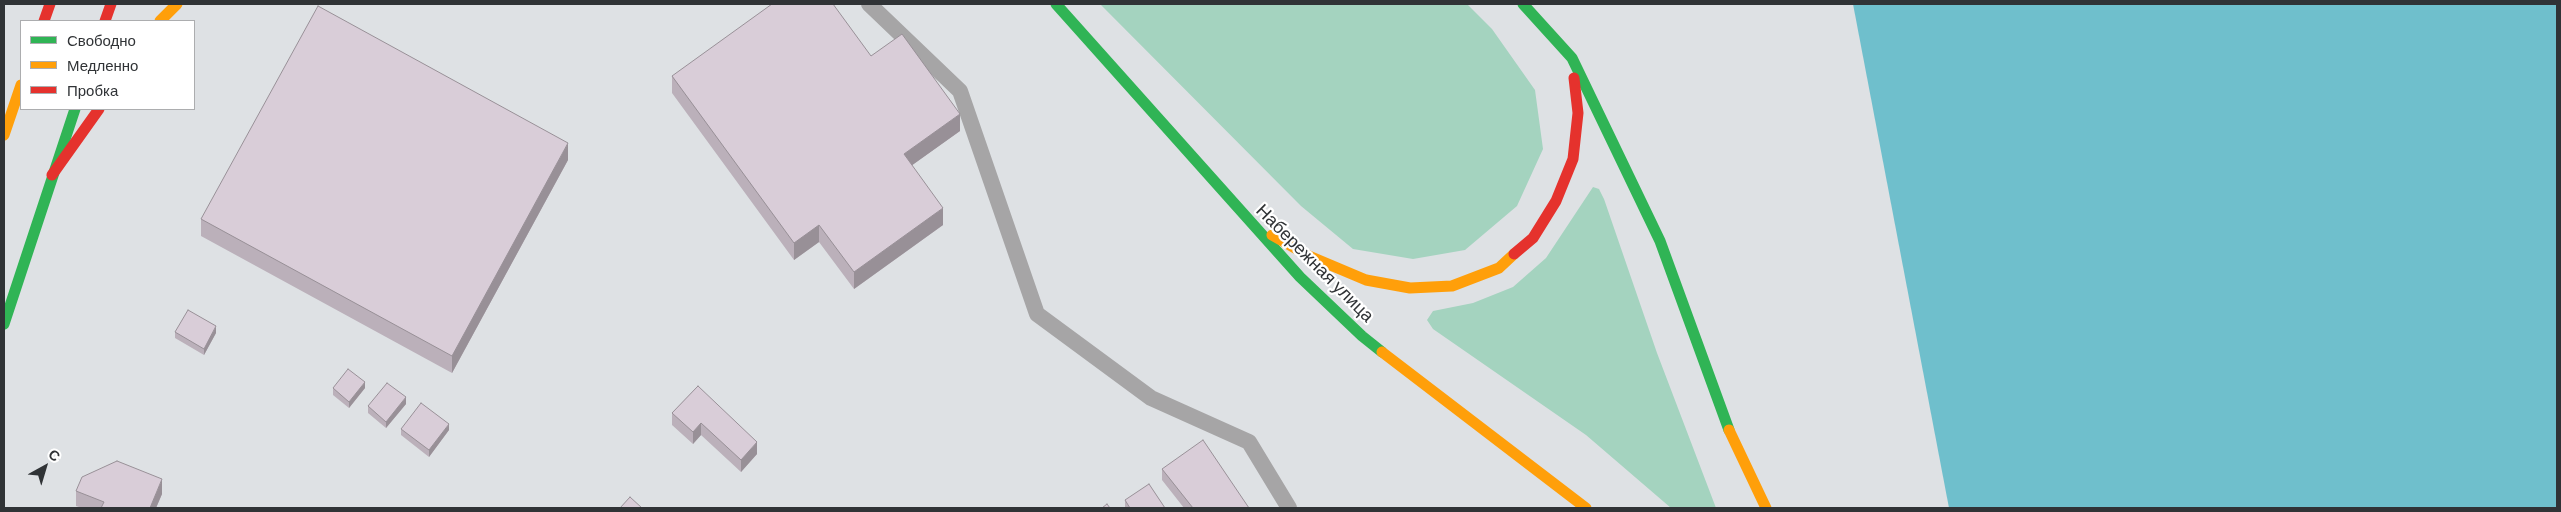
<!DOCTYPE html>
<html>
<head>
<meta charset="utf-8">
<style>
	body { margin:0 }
	#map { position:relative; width:2561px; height:512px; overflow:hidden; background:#dee1e4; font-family:Barlow,sans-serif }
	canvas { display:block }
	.frame { position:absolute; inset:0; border:5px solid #303336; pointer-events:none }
	.legend { position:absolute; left:20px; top:20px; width:175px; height:90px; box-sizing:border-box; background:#fff; border:1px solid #acadaf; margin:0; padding:6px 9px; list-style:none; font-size:15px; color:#303336 }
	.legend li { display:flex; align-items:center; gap:10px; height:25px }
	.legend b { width:25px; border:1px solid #acadaf }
	.north { position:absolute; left:20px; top:442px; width:50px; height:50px; -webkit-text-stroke:4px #fff; paint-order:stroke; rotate:39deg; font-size:14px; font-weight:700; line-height:20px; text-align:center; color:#303336 }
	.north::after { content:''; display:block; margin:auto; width:18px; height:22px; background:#303336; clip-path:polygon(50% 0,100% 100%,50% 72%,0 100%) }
</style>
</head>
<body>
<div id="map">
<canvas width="2561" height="512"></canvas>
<div class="frame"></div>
<ul class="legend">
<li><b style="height:6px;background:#30b455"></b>Свободно</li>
<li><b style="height:6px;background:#ff9f0a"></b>Медленно</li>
<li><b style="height:6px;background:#e5322d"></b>Пробка</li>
</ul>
<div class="north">С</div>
</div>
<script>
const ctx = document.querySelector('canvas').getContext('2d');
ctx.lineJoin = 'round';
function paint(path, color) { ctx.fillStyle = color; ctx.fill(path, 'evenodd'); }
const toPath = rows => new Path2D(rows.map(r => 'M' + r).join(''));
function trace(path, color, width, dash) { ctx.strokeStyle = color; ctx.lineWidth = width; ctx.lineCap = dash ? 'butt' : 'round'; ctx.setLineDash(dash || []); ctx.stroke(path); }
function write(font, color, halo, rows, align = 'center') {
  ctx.font = font + ' Barlow,sans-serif'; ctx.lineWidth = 4.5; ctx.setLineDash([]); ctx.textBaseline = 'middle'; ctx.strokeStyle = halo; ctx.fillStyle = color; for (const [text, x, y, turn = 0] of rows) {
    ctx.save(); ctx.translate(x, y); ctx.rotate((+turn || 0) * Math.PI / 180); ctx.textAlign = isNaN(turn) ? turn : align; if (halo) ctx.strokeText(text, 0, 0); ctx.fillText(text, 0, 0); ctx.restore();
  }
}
paint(toPath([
	[1100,4,1467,4,1492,29,1535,90,1543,149,1517,206,1465,250,1413,259,1353,249,1301,206],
	[1593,187,1599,189,1604,199,1657,353,1716,508,1671,508,1586,435,1433,329,1427,320,1433,311,1473,303,1513,287,1546,258]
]), '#a4d3bf');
paint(toPath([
	[1853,4,2557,4,2557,508,1949,508]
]), '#6fbfcc');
trace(toPath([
	[869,4,960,91,1037,314,1151,398,1249,442,1289,508]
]), '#a6a5a6', 16);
trace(toPath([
	[1056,4,1300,277,1362,336,1382,352],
	[1523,4,1572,58,1660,241,1729,430],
	[4,324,75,109]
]), '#30b455', 11);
trace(toPath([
	[160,21,177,4],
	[4,135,21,85],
	[1272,235,1309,256,1366,280,1410,288,1452,286,1499,268,1514,254],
	[1382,352,1586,508],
	[1729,430,1766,508]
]), '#ff9f0a', 11);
trace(toPath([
	[44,21,50,4],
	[105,21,111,4],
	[52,175,99,109],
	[1514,254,1533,238,1556,201,1573,159,1578,113,1574,78]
]), '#e5322d', 11);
paint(toPath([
	[871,56,960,131,912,165,943,225,854,289,819,242,794,260,672,93,672,76],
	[568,160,452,373,201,236,201,219],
	[175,332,216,333,204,355,175,338],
	[698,386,757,454,741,472,701,435,693,444,672,425,672,413],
	[333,388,365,388,349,408,333,395],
	[406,404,386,428,368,413,368,406],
	[401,429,449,430,429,457,401,435],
	[1162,469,1249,508,1184,508,1162,480],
	[76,491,162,494,156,508,82,508,76,506],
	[1125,500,1165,508,1125,508]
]), '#bbb0ba');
paint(toPath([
	[960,114,960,131,904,171,904,154],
	[568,143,568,160,452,373,452,356],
	[943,208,943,225,854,289,854,272],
	[819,225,819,242,794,260,794,243],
	[216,326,216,333,204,355,204,349],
	[365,382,365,388,349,408,349,402],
	[406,397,406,404,386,428,386,422],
	[701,423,701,435,693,444,693,432],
	[449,424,449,430,429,457,429,450],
	[757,442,757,454,741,472,741,460],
	[162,479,162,494,156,508,150,508]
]), '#989097');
const building = toPath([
	[772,4,833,4,871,56,902,34,960,114,904,154,943,208,854,272,819,225,794,243,672,76,772,4],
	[318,6,568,143,452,356,201,219,318,6],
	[188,310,216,326,204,349,175,332,188,310],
	[348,369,365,382,349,402,333,388,348,369],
	[387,383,406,397,386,422,368,406,387,383],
	[698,386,757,442,741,460,701,423,693,432,672,413,698,386],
	[421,403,449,424,429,450,401,429,421,403],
	[1203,440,1249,508,1193,508,1162,469,1203,440],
	[117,461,162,479,150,508,101,508,104,502,76,491,82,477,117,461],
	[1149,484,1165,508,1130,508,1125,500,1149,484],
	[630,497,642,508,620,508,630,497],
	[1107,504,1110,508,1102,508,1107,504]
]);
paint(building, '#d9cdd8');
trace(building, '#989097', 1);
write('18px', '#303336', '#fff', [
	["Набережная улица",1315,263,45]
]);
</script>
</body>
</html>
